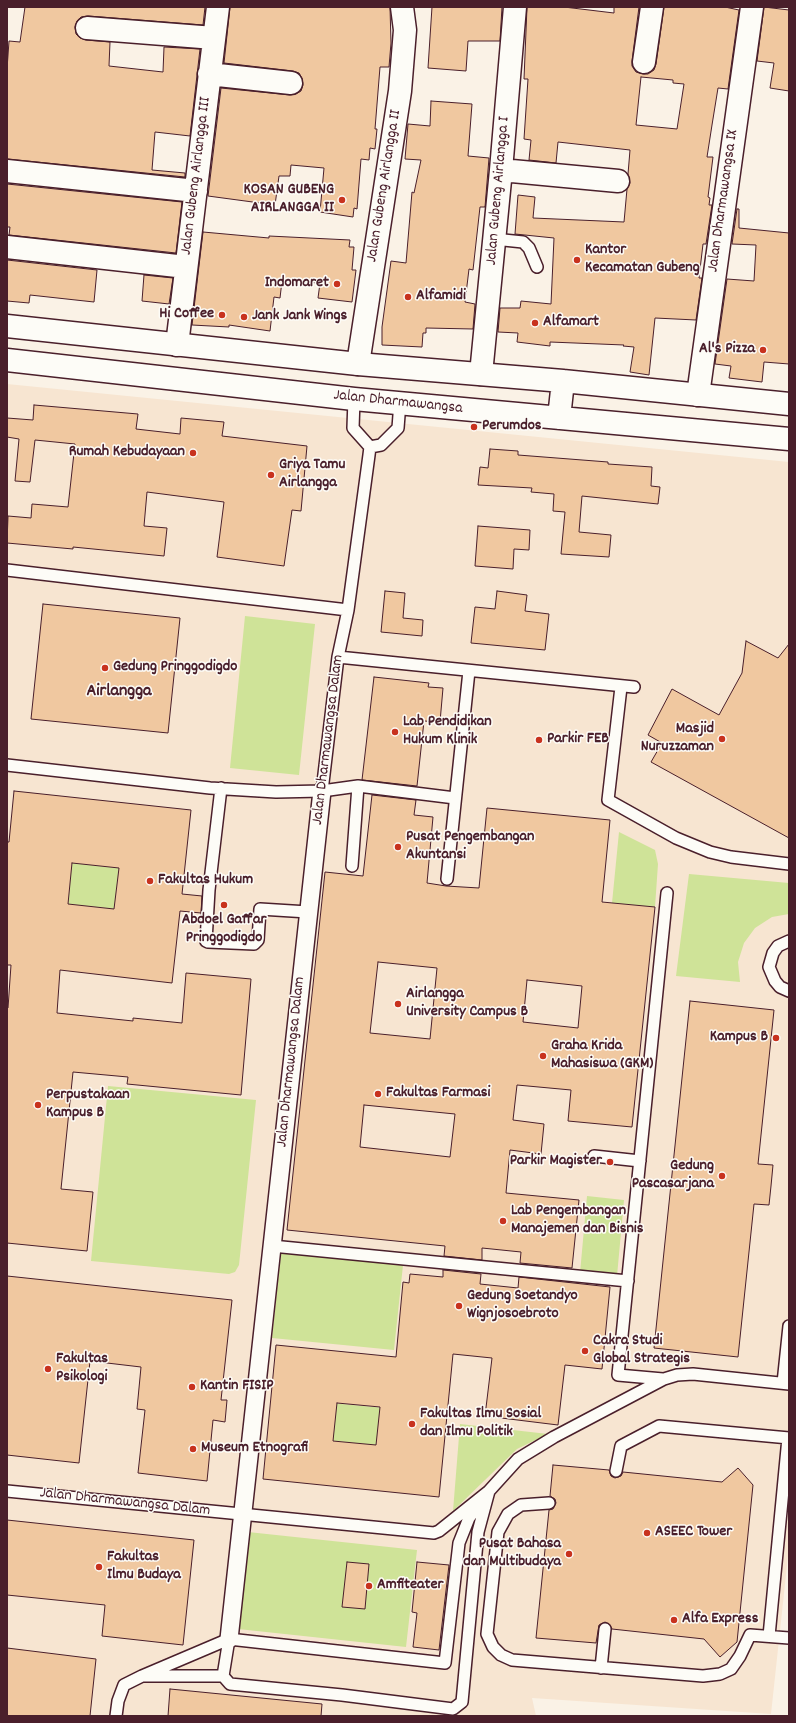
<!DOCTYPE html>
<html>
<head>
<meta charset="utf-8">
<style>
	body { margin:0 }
	#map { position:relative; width:796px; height:1723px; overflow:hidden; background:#faf2e6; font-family:Dekko,sans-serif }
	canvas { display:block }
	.frame { position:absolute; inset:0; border:8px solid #4a1f2b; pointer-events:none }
</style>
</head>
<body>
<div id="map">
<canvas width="796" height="1723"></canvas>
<div class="frame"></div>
</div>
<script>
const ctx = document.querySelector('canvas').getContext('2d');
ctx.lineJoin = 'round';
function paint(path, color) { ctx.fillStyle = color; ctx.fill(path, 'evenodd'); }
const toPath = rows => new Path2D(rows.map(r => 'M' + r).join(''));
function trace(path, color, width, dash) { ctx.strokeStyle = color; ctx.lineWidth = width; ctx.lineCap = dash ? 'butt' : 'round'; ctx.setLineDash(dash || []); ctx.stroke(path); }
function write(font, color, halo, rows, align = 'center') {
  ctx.font = font + ' Dekko,sans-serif'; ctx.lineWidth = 3; ctx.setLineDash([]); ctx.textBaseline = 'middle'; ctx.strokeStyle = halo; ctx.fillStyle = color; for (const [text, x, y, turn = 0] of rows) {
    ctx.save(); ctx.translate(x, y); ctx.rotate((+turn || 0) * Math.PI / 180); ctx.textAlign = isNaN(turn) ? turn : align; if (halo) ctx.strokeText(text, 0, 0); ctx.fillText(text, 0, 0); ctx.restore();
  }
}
paint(toPath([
	[7,384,789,462,789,1547,771,1714,532,1698,536,1716,7,1716]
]), '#f7e5d1');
paint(toPath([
	[245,616,315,624,299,775,230,768],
	[619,832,655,850,658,864,655,907,612,903],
	[72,863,119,868,114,909,68,904],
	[689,874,789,883,789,914,772,917,755,928,744,943,738,962,740,982,676,976],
	[108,1086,256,1100,239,1265,235,1272,229,1274,91,1261],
	[587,1196,624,1200,617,1276,580,1273],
	[281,1253,403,1265,394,1350,272,1338],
	[320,1402,396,1409,393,1447,317,1439,317,1430,334,1432,336,1410],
	[460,1424,548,1434,517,1449,453,1511],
	[248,1532,417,1550,406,1647,238,1629]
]), '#cfe398');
const building = toPath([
	[25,7,205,7,203,25,88,16,81,17,77,21,75,27,76,34,80,38,86,40,110,42,109,66,163,72,164,47,200,49,190,136,155,132,152,170,185,173,185,177,7,159,7,69,9,41,20,42,25,7],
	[230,7,390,7,391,43,389,67,380,67,375,129,377,129,375,149,370,148,369,160,361,159,357,209,354,208,353,217,320,212,324,168,291,165,290,176,279,176,275,205,208,196,221,88,290,95,296,94,301,91,303,85,302,78,299,73,293,71,224,63,230,7],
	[432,7,502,7,500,41,468,41,466,71,428,68,432,7],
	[527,7,564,7,614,13,614,7,639,7,632,61,632,66,636,72,643,74,648,74,654,70,656,64,664,7,725,7,739,10,728,89,718,88,712,125,707,157,713,157,708,197,710,198,709,205,712,205,706,244,703,244,699,278,702,278,696,320,655,318,649,375,630,372,634,347,623,346,624,345,550,342,550,346,517,342,518,333,498,332,500,308,520,308,521,301,551,304,554,238,515,234,518,195,535,197,533,218,624,222,627,189,630,183,628,174,630,150,558,142,556,163,529,160,531,140,524,139,528,79,524,79,527,7],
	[641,77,673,80,673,83,684,84,677,129,636,125,641,77],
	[764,7,789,10,789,91,770,88,774,63,757,61,764,7],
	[431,101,472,104,468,156,489,158,485,207,480,207,473,270,469,269,465,302,475,304,473,329,426,328,426,333,423,333,422,347,382,345,382,327,391,261,406,263,412,192,414,193,421,160,405,159,408,124,430,126,431,101],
	[7,184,182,202,176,253,9,235,10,227,7,227,7,184],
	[737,209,739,209,739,228,789,233,789,364,764,362,762,382,729,378,731,366,715,364,727,279,754,281,756,245,732,244,737,209],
	[203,232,269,238,269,236,350,240,349,247,354,247,352,270,356,270,352,302,318,298,320,283,282,281,280,298,274,297,270,331,229,325,229,327,192,325,203,232],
	[7,260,97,270,94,302,30,295,29,303,7,301,7,260],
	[144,275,173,278,169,304,142,301,144,275],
	[34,405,138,414,136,429,180,434,181,418,224,422,222,436,307,446,301,511,292,510,284,566,217,557,224,502,147,492,144,526,167,528,164,556,73,547,73,549,7,543,8,516,31,518,32,504,68,507,75,444,35,440,30,482,15,481,19,439,7,437,7,418,33,420,34,405],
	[490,449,518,451,518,455,608,462,608,464,652,467,651,486,660,487,658,504,582,496,579,532,611,535,609,557,561,554,565,512,553,511,554,494,531,492,532,488,478,485,480,467,488,468,490,449],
	[478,526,530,530,529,550,514,549,513,569,475,566,478,526],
	[385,591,405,593,403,618,423,620,422,636,381,632,385,591],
	[497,591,527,595,525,611,549,614,545,650,471,643,475,607,495,609,497,591],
	[43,604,180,618,168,733,31,719,43,604],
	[746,641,778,658,789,644,789,838,651,762,662,743,648,735,672,689,719,715,742,673,746,641],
	[374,677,429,683,428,687,443,688,440,722,424,721,417,786,362,780,374,677],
	[14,791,191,810,182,894,202,896,201,913,180,911,172,983,60,970,57,1013,133,1021,133,1018,182,1023,186,973,251,979,241,1095,127,1084,128,1077,73,1072,61,1189,93,1192,87,1251,7,1243,7,1008,8,1008,11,965,7,965,7,842,9,842,14,791],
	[72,863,119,868,114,909,68,904,72,863],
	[372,795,416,800,414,815,433,817,427,883,446,886,479,888,487,808,610,820,602,902,655,907,632,1127,568,1121,571,1090,517,1085,513,1120,544,1124,541,1154,510,1150,506,1193,579,1200,572,1268,520,1263,521,1252,482,1248,482,1260,444,1256,445,1246,287,1230,325,872,363,876,372,795],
	[378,962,437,968,430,1039,370,1033,378,962],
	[527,980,582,986,578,1028,523,1022,527,980],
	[364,1105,455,1114,450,1157,360,1147,364,1105],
	[690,1001,774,1010,758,1164,773,1165,771,1186,769,1205,754,1204,738,1357,654,1348,690,1001],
	[443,1270,481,1274,480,1284,518,1288,519,1277,610,1287,602,1369,565,1365,558,1425,485,1416,492,1358,453,1354,439,1497,263,1479,276,1345,396,1357,403,1282,409,1283,410,1274,443,1277,443,1270],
	[337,1403,380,1407,376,1445,333,1441,337,1403],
	[7,1276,232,1300,221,1400,227,1400,225,1422,213,1420,207,1481,138,1473,145,1410,137,1409,141,1367,90,1361,79,1463,7,1455,7,1276],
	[553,1465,609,1470,611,1476,615,1478,621,1476,623,1472,722,1482,738,1468,753,1485,737,1642,720,1657,704,1639,612,1629,609,1624,605,1622,599,1625,596,1643,536,1638,549,1510,553,1509,556,1503,555,1499,550,1496,553,1465],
	[7,1520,194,1540,183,1645,102,1636,105,1605,7,1595,7,1520],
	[347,1562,369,1564,365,1609,342,1607,347,1562],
	[417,1562,449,1565,439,1650,413,1647,417,1613,412,1612,417,1562],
	[7,1648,96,1659,90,1716,7,1716,7,1648],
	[170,1689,322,1704,321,1716,168,1716,170,1689]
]);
paint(building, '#f0c8a0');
trace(building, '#4a1f2b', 1);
const service = toPath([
	[494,239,523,242,529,248,537,267],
	[370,447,381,445,398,428,400,402],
	[7,570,348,610],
	[338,657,634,687],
	[621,687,608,800,676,838,710,852,731,857,789,864],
	[7,765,210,788,276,792,322,791,358,786,455,798],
	[221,788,209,890,206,941,208,942,254,944,258,940,260,909,308,912],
	[322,791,338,657,348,610,369,455,370,447,353,428,354,399],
	[352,866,358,786],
	[447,879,469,671],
	[789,941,778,946,773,953,769,967,775,981,780,987,789,991],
	[594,1156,640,1161],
	[272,1246,628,1281],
	[663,1379,618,1375,667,893],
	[783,1383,789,1326],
	[616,1471,621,1446,659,1426,789,1438],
	[7,1491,434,1533,439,1531,489,1491,518,1459,554,1437,664,1379,677,1375,693,1374,789,1384],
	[549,1503,521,1505,508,1514,498,1532,487,1634,493,1647,501,1655,512,1660,703,1676,720,1674,731,1669,740,1656,750,1635,789,1638],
	[769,1636,788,1438],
	[601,1668,605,1629],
	[142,1676,223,1676,230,1684,342,1695,453,1709,462,1702,478,1532,489,1491],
	[223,1676,229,1639,445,1663,459,1543,469,1518,478,1506],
	[116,1716,118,1701,124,1685,142,1676,229,1639]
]);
const pedestrian = toPath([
	[229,1639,322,791]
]);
const minor = toPath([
	[87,28,214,38],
	[644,62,652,7],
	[209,74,291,83],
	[501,170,618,181],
	[7,171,196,191],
	[7,247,186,267],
	[177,345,218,7],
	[358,364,400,91,405,30,402,7],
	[481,374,501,170,515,7],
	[698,395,752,7]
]);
const primary = toPath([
	[7,326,358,364,563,381,789,404],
	[7,360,354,399,789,439],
	[559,418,563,381]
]);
trace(service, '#4a1f2b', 14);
trace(pedestrian, '#4a1f2b', 20);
trace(minor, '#4a1f2b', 25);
trace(primary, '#4a1f2b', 25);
trace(service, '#fdfcf7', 11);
trace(pedestrian, '#fdfcf7', 17);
trace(minor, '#fdfcf7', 22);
trace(primary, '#fdfcf7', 22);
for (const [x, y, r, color] of [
	[342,200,4,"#c8321e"],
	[577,260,4,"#c8321e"],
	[337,284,4,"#c8321e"],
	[408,297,4,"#c8321e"],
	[222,315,4,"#c8321e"],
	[244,317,4,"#c8321e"],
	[535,323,4,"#c8321e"],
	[763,350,4,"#c8321e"],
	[474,427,4,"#c8321e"],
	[193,453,4,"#c8321e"],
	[271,475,4,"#c8321e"],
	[105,668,4,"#c8321e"],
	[395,732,4,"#c8321e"],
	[722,739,4,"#c8321e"],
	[539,740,4,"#c8321e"],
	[398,847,4,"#c8321e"],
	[150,881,4,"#c8321e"],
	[224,905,4,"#c8321e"],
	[398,1004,4,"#c8321e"],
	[776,1038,4,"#c8321e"],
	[543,1056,4,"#c8321e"],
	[378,1094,4,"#c8321e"],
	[38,1105,4,"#c8321e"],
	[610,1162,4,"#c8321e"],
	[722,1176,4,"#c8321e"],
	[503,1221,4,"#c8321e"],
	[459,1306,4,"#c8321e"],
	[585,1351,4,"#c8321e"],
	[48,1369,4,"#c8321e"],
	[192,1387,4,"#c8321e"],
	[412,1424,4,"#c8321e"],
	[193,1449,4,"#c8321e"],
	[647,1533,4,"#c8321e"],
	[569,1554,4,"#c8321e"],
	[99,1567,4,"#c8321e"],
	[369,1586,4,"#c8321e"],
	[674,1620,4,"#c8321e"]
]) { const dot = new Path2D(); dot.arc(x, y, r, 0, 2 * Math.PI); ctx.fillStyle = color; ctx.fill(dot); trace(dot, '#fdfcf7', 1.5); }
write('16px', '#4a1f2b', '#fdfcf7', [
	["Jalan Gubeng Airlangga III",197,176,-83],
	["Jalan Gubeng Airlangga II",385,186,-81],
	["Jalan Gubeng Airlangga I",499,191,-85],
	["Jalan Dharmawangsa IX",724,201,-82],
	["Jalan Dharmawangsa",398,403,6],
	["Jalan Dharmawangsa Dalam",329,740,-83],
	["Jalan Dharmawangsa Dalam",292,1062,-84],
	["Jalan Dharmawangsa Dalam",125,1503,6]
]);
write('bold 16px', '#4a1f2b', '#fdfcf7', [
	["KOSAN GUBENG",334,191,"right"],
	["AIRLANGGA II",334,209,"right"],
	["Kantor",585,251],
	["Kecamatan Gubeng",585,269],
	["Indomaret",329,284,"right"],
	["Alfamidi",416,297],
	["Hi Coffee",214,315,"right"],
	["Jank Jank Wings",252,317],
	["Alfamart",543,323],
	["Al's Pizza",755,350,"right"],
	["Perumdos",482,427],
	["Rumah Kebudayaan",185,453,"right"],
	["Griya Tamu",279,466],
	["Airlangga",279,484],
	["Gedung Pringgodigdo",113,668],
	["Lab Pendidikan",403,723],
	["Hukum Klinik",403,741],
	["Masjid",714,730,"right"],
	["Nuruzzaman",714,748,"right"],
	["Parkir FEB",547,740],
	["Pusat Pengembangan",406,838],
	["Akuntansi",406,856],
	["Fakultas Hukum",158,881],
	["Abdoel Gaffar",224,921,"center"],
	["Pringgodigdo",224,939,"center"],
	["Airlangga",406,995],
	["University Campus B",406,1013],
	["Kampus B",768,1038,"right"],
	["Graha Krida",551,1047],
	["Mahasiswa (GKM)",551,1065],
	["Fakultas Farmasi",386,1094],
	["Perpustakaan",46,1096],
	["Kampus B",46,1114],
	["Parkir Magister",602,1162,"right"],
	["Gedung",714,1167,"right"],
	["Pascasarjana",714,1185,"right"],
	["Lab Pengembangan",511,1212],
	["Manajemen dan Bisnis",511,1230],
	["Gedung Soetandyo",467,1297],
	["Wignjosoebroto",467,1315],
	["Cakra Studi",593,1342],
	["Global Strategis",593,1360],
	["Fakultas",56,1360],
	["Psikologi",56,1378],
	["Kantin FISIP",200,1387],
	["Fakultas Ilmu Sosial",420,1415],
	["dan Ilmu Politik",420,1433],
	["Museum Etnografi",201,1449],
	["ASEEC Tower",655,1533],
	["Pusat Bahasa",561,1545,"right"],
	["dan Multibudaya",561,1563,"right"],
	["Fakultas",107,1558],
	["Ilmu Budaya",107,1576],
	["Amfiteater",377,1586],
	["Alfa Express",682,1620]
], 'left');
write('bold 18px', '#4a1f2b', '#fdfcf7', [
	["Airlangga",119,693]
]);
</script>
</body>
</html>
